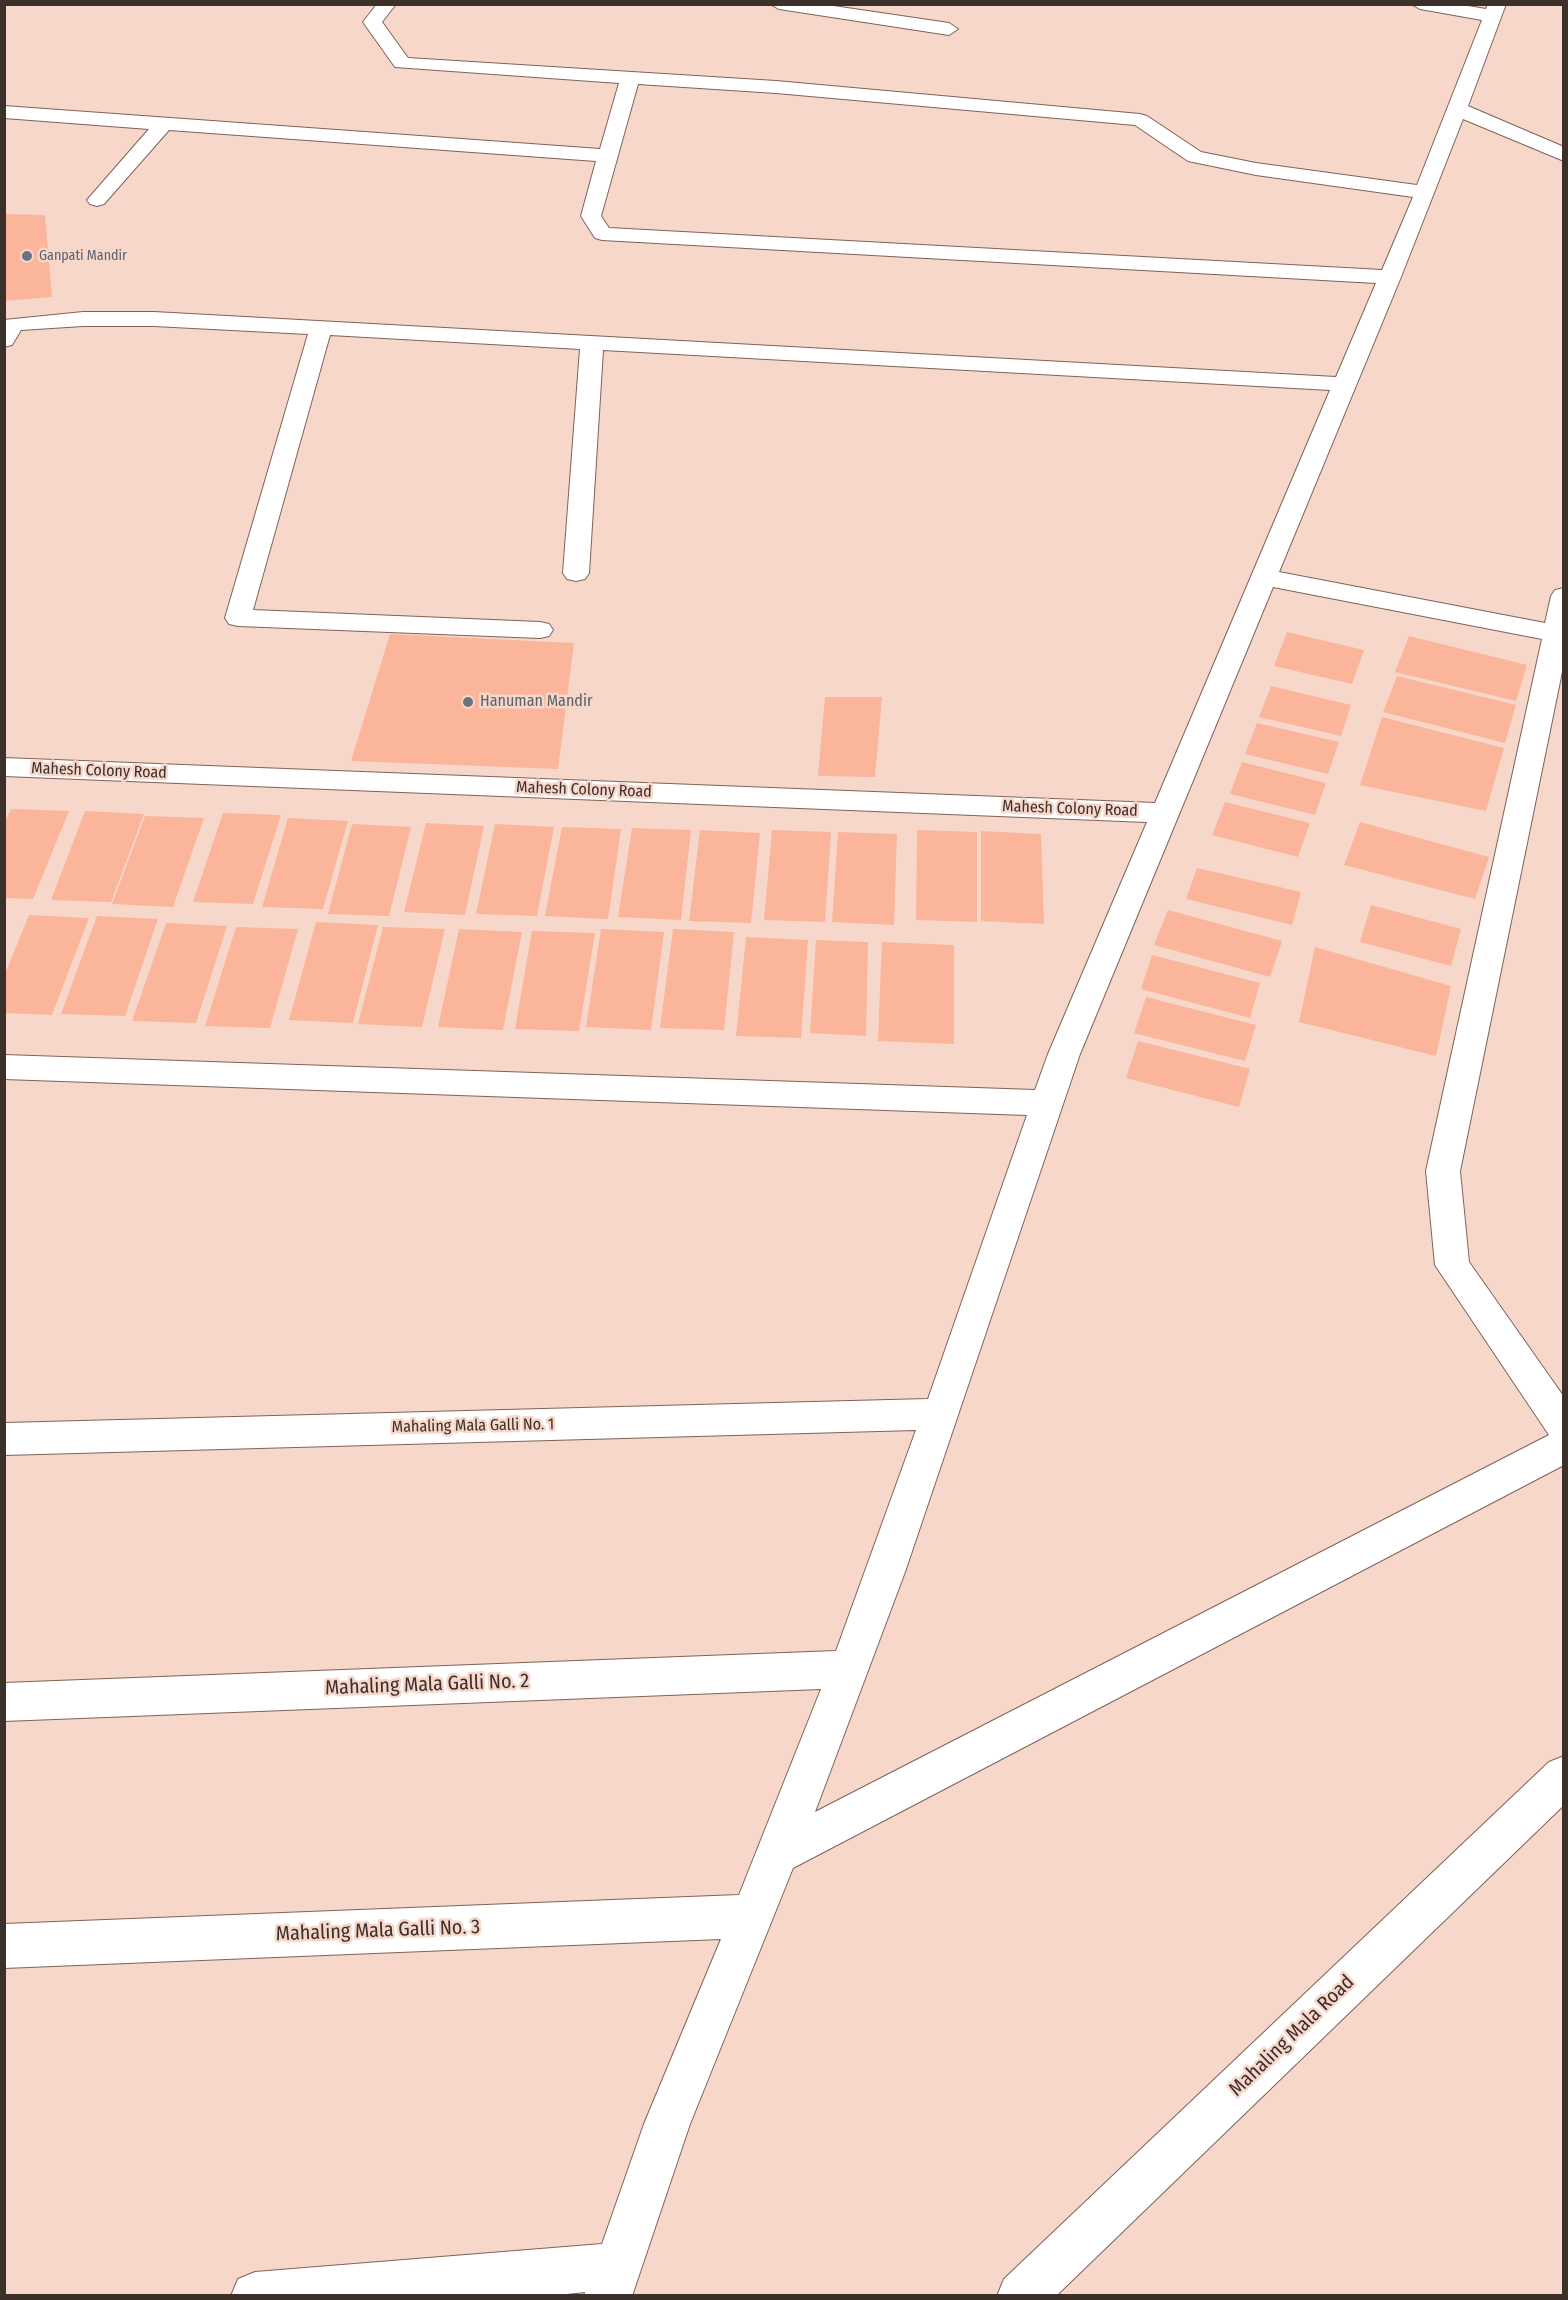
<!DOCTYPE html>
<html>
<head>
<meta charset="utf-8">
<style>
	body { margin:0 }
	#map { position:relative; width:1568px; height:2300px; overflow:hidden; background:#f8d7cb; font-family:"Fira Sans Condensed",sans-serif }
	canvas { display:block }
	.frame { position:absolute; inset:0; border:6px solid #3c302b; pointer-events:none }
</style>
</head>
<body>
<div id="map">
<canvas width="1568" height="2300"></canvas>
<div class="frame"></div>
</div>
<script>
const ctx = document.querySelector('canvas').getContext('2d');
ctx.lineJoin = 'round';
function paint(path, color) { ctx.fillStyle = color; ctx.fill(path, 'evenodd'); }
const toPath = rows => new Path2D(rows.map(r => 'M' + r).join(''));
function trace(path, color, width, dash) { ctx.strokeStyle = color; ctx.lineWidth = width; ctx.lineCap = dash ? 'butt' : 'round'; ctx.setLineDash(dash || []); ctx.stroke(path); }
function write(font, color, halo, rows, align = 'center') {
  ctx.font = font + ' "Fira Sans Condensed",sans-serif'; ctx.lineWidth = 5; ctx.setLineDash([]); ctx.textBaseline = 'middle'; ctx.strokeStyle = halo; ctx.fillStyle = color; for (const [text, x, y, turn = 0] of rows) {
    ctx.save(); ctx.translate(x, y); ctx.rotate((+turn || 0) * Math.PI / 180); ctx.textAlign = isNaN(turn) ? turn : align; if (halo) ctx.strokeText(text, 0, 0); ctx.fillText(text, 0, 0); ctx.restore();
  }
}
paint(toPath([
	[4,214,45,215,52,297,4,301],
	[1287,632,1364,650,1352,684,1274,666],
	[390,634,574,643,558,769,351,761],
	[1409,636,1527,665,1516,701,1395,672],
	[1397,676,1516,705,1505,743,1383,712],
	[1271,686,1351,705,1341,736,1259,717],
	[825,697,882,697,875,777,818,776],
	[1382,717,1504,748,1486,811,1360,785],
	[1257,723,1339,742,1328,774,1245,754],
	[1242,762,1326,783,1315,815,1230,794],
	[1225,802,1310,823,1298,857,1212,835],
	[11,809,69,811,33,899,4,898,4,824],
	[85,811,144,814,111,902,51,900],
	[223,813,281,815,253,904,193,902],
	[145,816,204,818,173,907,112,904],
	[288,818,348,821,323,909,262,907],
	[1360,822,1489,857,1475,899,1344,865],
	[426,823,484,826,465,915,404,912],
	[352,824,411,827,389,916,328,914],
	[495,824,554,827,537,916,476,914],
	[562,827,621,829,608,919,545,916],
	[632,828,691,830,681,920,618,917],
	[700,830,760,833,751,923,689,921],
	[772,830,831,832,825,922,764,920],
	[917,830,977,832,977,922,916,920],
	[981,831,1041,834,1044,924,981,921],
	[838,832,897,834,894,925,832,922],
	[1197,868,1301,892,1292,925,1186,899],
	[1371,905,1461,929,1451,966,1360,942],
	[1168,910,1282,941,1270,977,1154,945],
	[29,915,89,918,52,1015,5,1013,5,974],
	[97,916,158,919,125,1016,61,1014],
	[316,922,378,925,353,1023,289,1020],
	[166,923,227,926,196,1023,132,1021],
	[236,927,298,929,270,1028,205,1026],
	[383,927,445,929,422,1027,358,1024],
	[459,929,522,932,503,1030,438,1027],
	[601,929,664,932,651,1030,586,1027],
	[673,929,734,932,724,1030,660,1028],
	[532,931,595,933,579,1031,515,1029],
	[746,937,808,940,801,1038,736,1036],
	[816,940,868,942,866,1036,810,1033],
	[882,942,954,945,954,1044,878,1041],
	[1315,947,1451,986,1436,1056,1299,1022],
	[1152,955,1260,983,1250,1018,1141,989],
	[1146,997,1256,1025,1245,1061,1134,1033],
	[1138,1041,1250,1069,1239,1107,1126,1078]
]), '#fab59a');
const minor = toPath([
	[377,4,396,4,382,22,408,58,776,81,1140,114,1147,116,1201,152,1256,163,1417,185,1482,20,1420,9,1411,4,1456,4,1486,9,1488,4,1506,4,1468,106,1564,147,1564,161,1463,119,1401,277,1279,572,1545,623,1551,596,1555,590,1564,588,1564,662,1460,1171,1469,1262,1564,1397,1564,1465,793,1868,690,2124,632,2296,584,2296,585,2292,548,2296,231,2296,238,2279,255,2272,602,2244,644,2124,721,1939,4,1968,4,1924,739,1895,821,1689,4,1721,4,1683,836,1651,916,1430,4,1455,4,1423,928,1399,1027,1115,4,1079,4,1055,1035,1090,1048,1054,1147,822,4,776,4,758,1155,803,1330,390,603,350,589,573,585,579,576,581,567,579,563,573,580,349,330,335,253,610,540,622,549,624,553,630,549,636,540,638,238,626,229,624,225,618,308,334,154,326,83,326,21,330,12,345,4,347,4,320,83,312,154,312,1336,377,1376,283,602,240,595,238,581,216,596,161,169,130,104,204,97,206,90,204,87,200,149,129,4,118,4,106,600,149,619,83,395,67,363,22,377,4],
	[638,84,776,93,1135,125,1188,161,1256,175,1413,197,1382,270,609,228,601,216,638,84],
	[1273,587,1542,639,1426,1171,1435,1265,1549,1435,815,1812,905,1572,1080,1054,1273,587],
	[770,4,820,4,949,23,958,29,949,35,779,9,770,4],
	[1564,1756,1564,1805,1056,2296,997,2296,1004,2279,1549,1762,1564,1756]
]);
trace(minor, '#7e6358', 2);
paint(minor, '#fff');
for (const [x, y, r, color] of [
	[27,256,6,"#6b7280"],
	[468,702,6,"#6b7280"]
]) { const dot = new Path2D(); dot.arc(x, y, r, 0, 2 * Math.PI); ctx.fillStyle = color; ctx.fill(dot); trace(dot, '#f8d7cb', 2); }
write('14px', '#5b616d', '#f8d7cb', [
	["Ganpati Mandir",39,256]
], 'left');
write('16px', '#5b616d', '#f8d7cb', [
	["Hanuman Mandir",480,702]
], 'left');
write('16px', '#3c302b', '#f8d7cb', [
	["Mahesh Colony Road",99,771,2],
	["Mahesh Colony Road",584,790,2],
	["Mahesh Colony Road",1070,809,2],
	["Mahaling Mala Galli No. 1",473,1426,-1]
]);
write('20px', '#3c302b', '#f8d7cb', [
	["Mahaling Mala Galli No. 2",427,1685,-2],
	["Mahaling Mala Galli No. 3",378,1931,-2],
	["Mahaling Mala Road",1292,2036,-44]
]);
</script>
</body>
</html>
